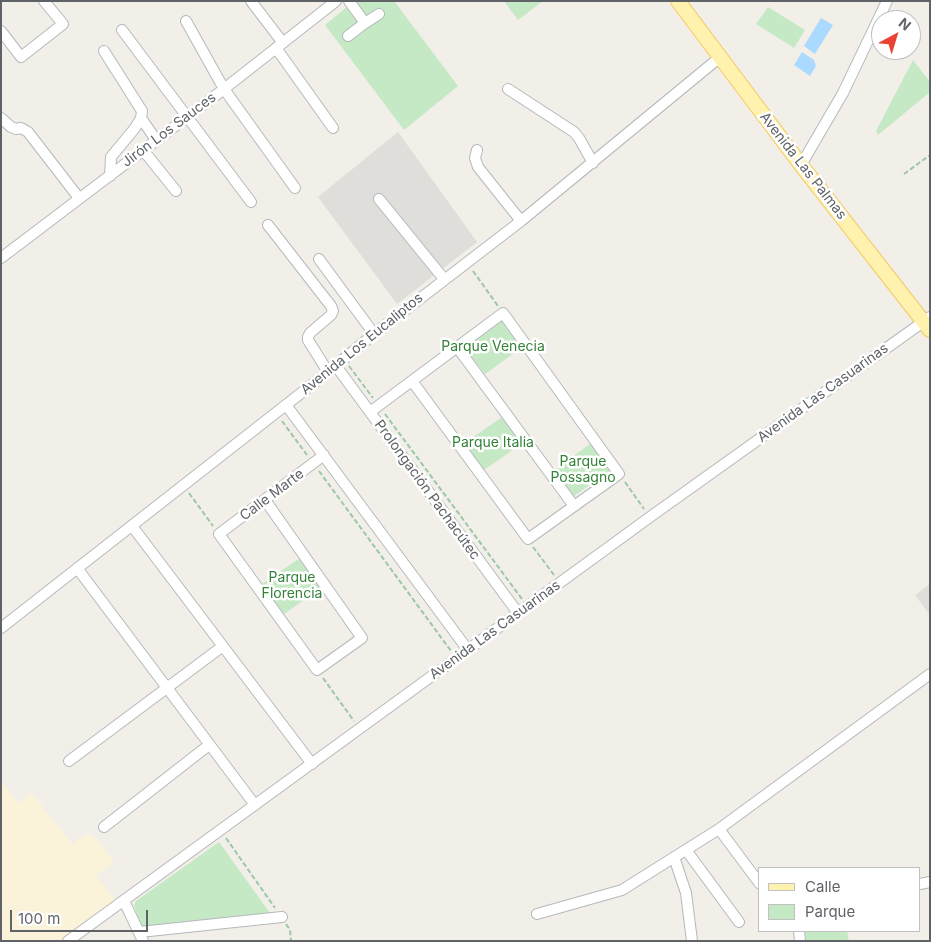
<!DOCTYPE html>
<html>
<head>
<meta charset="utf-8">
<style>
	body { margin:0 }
	#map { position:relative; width:931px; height:942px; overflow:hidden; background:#f1efe8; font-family:Inter,sans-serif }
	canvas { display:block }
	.frame { position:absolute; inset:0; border:2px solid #5f6368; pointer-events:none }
	.legend { position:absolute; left:758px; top:867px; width:162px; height:65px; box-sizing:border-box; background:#fff; border:1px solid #bfc1c3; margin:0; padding:6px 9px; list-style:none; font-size:15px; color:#5f6368 }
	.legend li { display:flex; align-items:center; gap:10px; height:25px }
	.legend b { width:25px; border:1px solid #bfc1c3 }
	.north { position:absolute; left:871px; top:10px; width:50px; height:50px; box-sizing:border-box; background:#fff; border:1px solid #bfc1c3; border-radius:50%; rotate:39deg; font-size:14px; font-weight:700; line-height:20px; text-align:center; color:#5f6368 }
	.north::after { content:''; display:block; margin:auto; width:18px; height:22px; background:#ea4335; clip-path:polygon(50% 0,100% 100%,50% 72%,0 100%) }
	.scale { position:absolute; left:10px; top:910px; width:138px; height:22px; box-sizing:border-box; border:2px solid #5f6368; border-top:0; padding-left:6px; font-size:15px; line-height:18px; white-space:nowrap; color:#5f6368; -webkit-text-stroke:4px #fff; paint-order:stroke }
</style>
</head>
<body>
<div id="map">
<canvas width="931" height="942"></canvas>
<div class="frame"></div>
<ul class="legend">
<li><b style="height:6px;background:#fff2af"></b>Calle</li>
<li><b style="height:14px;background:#c5e8c5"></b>Parque</li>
</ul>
<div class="north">N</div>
<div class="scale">100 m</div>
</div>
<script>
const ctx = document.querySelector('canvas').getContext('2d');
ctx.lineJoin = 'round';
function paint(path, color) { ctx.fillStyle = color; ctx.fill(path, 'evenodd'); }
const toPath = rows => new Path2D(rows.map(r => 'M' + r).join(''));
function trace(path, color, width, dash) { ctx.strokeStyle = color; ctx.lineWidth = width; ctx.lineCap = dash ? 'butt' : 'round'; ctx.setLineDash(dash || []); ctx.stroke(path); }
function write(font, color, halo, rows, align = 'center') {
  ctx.font = font + ' Inter,sans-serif'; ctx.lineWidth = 5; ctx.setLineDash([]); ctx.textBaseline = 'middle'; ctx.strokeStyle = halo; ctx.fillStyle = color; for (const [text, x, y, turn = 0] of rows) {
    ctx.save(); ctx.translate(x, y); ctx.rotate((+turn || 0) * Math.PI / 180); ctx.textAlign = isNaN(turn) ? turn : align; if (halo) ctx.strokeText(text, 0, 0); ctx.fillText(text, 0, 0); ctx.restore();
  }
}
paint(toPath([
	[398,132,477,242,397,304,318,197],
	[930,584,930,615,915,595]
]), '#e0deda');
paint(toPath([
	[356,1,394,1,458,86,404,130,325,25,348,6,356,3],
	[504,1,543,1,518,20],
	[768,7,805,30,794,48,756,24],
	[913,60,930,82,930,92,878,135,876,131],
	[502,321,521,348,485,374,465,348],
	[502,417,521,444,484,470,465,443],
	[591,443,611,470,574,496,555,470],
	[300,558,321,588,284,614,262,584],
	[219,842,270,913,143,928,141,926,134,906,136,901],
	[803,931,847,931,849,941,804,941]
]), '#c5e8c5');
paint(toPath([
	[1,781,18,803,31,792,72,844,86,834,98,840,114,863,96,875,117,903,64,941,4,941,1,938]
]), '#fbf3d9');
paint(toPath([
	[821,18,833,25,815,54,804,46],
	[802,52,814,60,816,66,810,76,794,65]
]), '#aadaff');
const minor = toPath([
	[251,1,283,43],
	[186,21,224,89,295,188],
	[365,23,379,14],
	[122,30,251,202],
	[1,31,21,57,63,24,44,1],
	[348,36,365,23,349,1],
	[276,48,333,128],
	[104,51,142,111,141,118,135,128,111,157,110,176],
	[508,89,574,132,579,138,593,163],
	[1,118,11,127,16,129,21,128,28,132,79,198],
	[141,118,156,140],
	[143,150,176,191],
	[477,150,475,158,478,167,521,221],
	[801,165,843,93,887,1],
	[379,199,444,279],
	[268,225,331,306,333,311,331,315,310,333,308,337,308,340,328,372],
	[1,258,224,89,336,1],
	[319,259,374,334],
	[457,347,574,506],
	[336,366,518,613],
	[286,405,468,650],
	[370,412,503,313,619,474,528,539,412,381],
	[265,500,362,638,317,670,219,534,324,455],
	[132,526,312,764],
	[77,568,255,805],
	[1,628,328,372,374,334,521,221,719,58],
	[69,761,223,646],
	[104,827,209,745],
	[719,829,760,884],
	[686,850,739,922],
	[674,857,686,893,692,941],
	[920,884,930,882],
	[124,901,143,941],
	[537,914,622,890,719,829,930,674],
	[799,931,800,941],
	[140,932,282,917],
	[68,941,650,517,930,317]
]);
const major = toPath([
	[678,1,801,165,930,330]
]);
trace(minor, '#b5b8bc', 12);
trace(major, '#f2c960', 16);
trace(toPath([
	[904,174,930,155],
	[473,271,498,306],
	[349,366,373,398],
	[385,414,522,599],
	[282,421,307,455],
	[319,471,451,651],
	[625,482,644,509],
	[189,493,213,526],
	[533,547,554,575],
	[323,678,354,721],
	[226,838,275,908],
	[286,924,290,930,291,941]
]), '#9cc7a9', 2, [5, 2.5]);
trace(minor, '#fff', 10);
trace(major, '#fff2af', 14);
write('14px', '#5f6368', '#fff', [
	["Jirón Los Sauces",169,130,-37],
	["Avenida Las Palmas",803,166,52],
	["Avenida Los Eucaliptos",362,344,-39],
	["Avenida Las Casuarinas",823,393,-36],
	["Prolongación Pachacútec",427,490,54],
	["Calle Marte",272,495,-37],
	["Avenida Las Casuarinas",495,630,-36]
]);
write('14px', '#348238', '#fff', [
	["Parque Venecia",493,347],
	["Parque Italia",493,443],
	["Parque",583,462],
	["Possagno",583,478],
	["Parque",292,578],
	["Florencia",292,594]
]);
</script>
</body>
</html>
